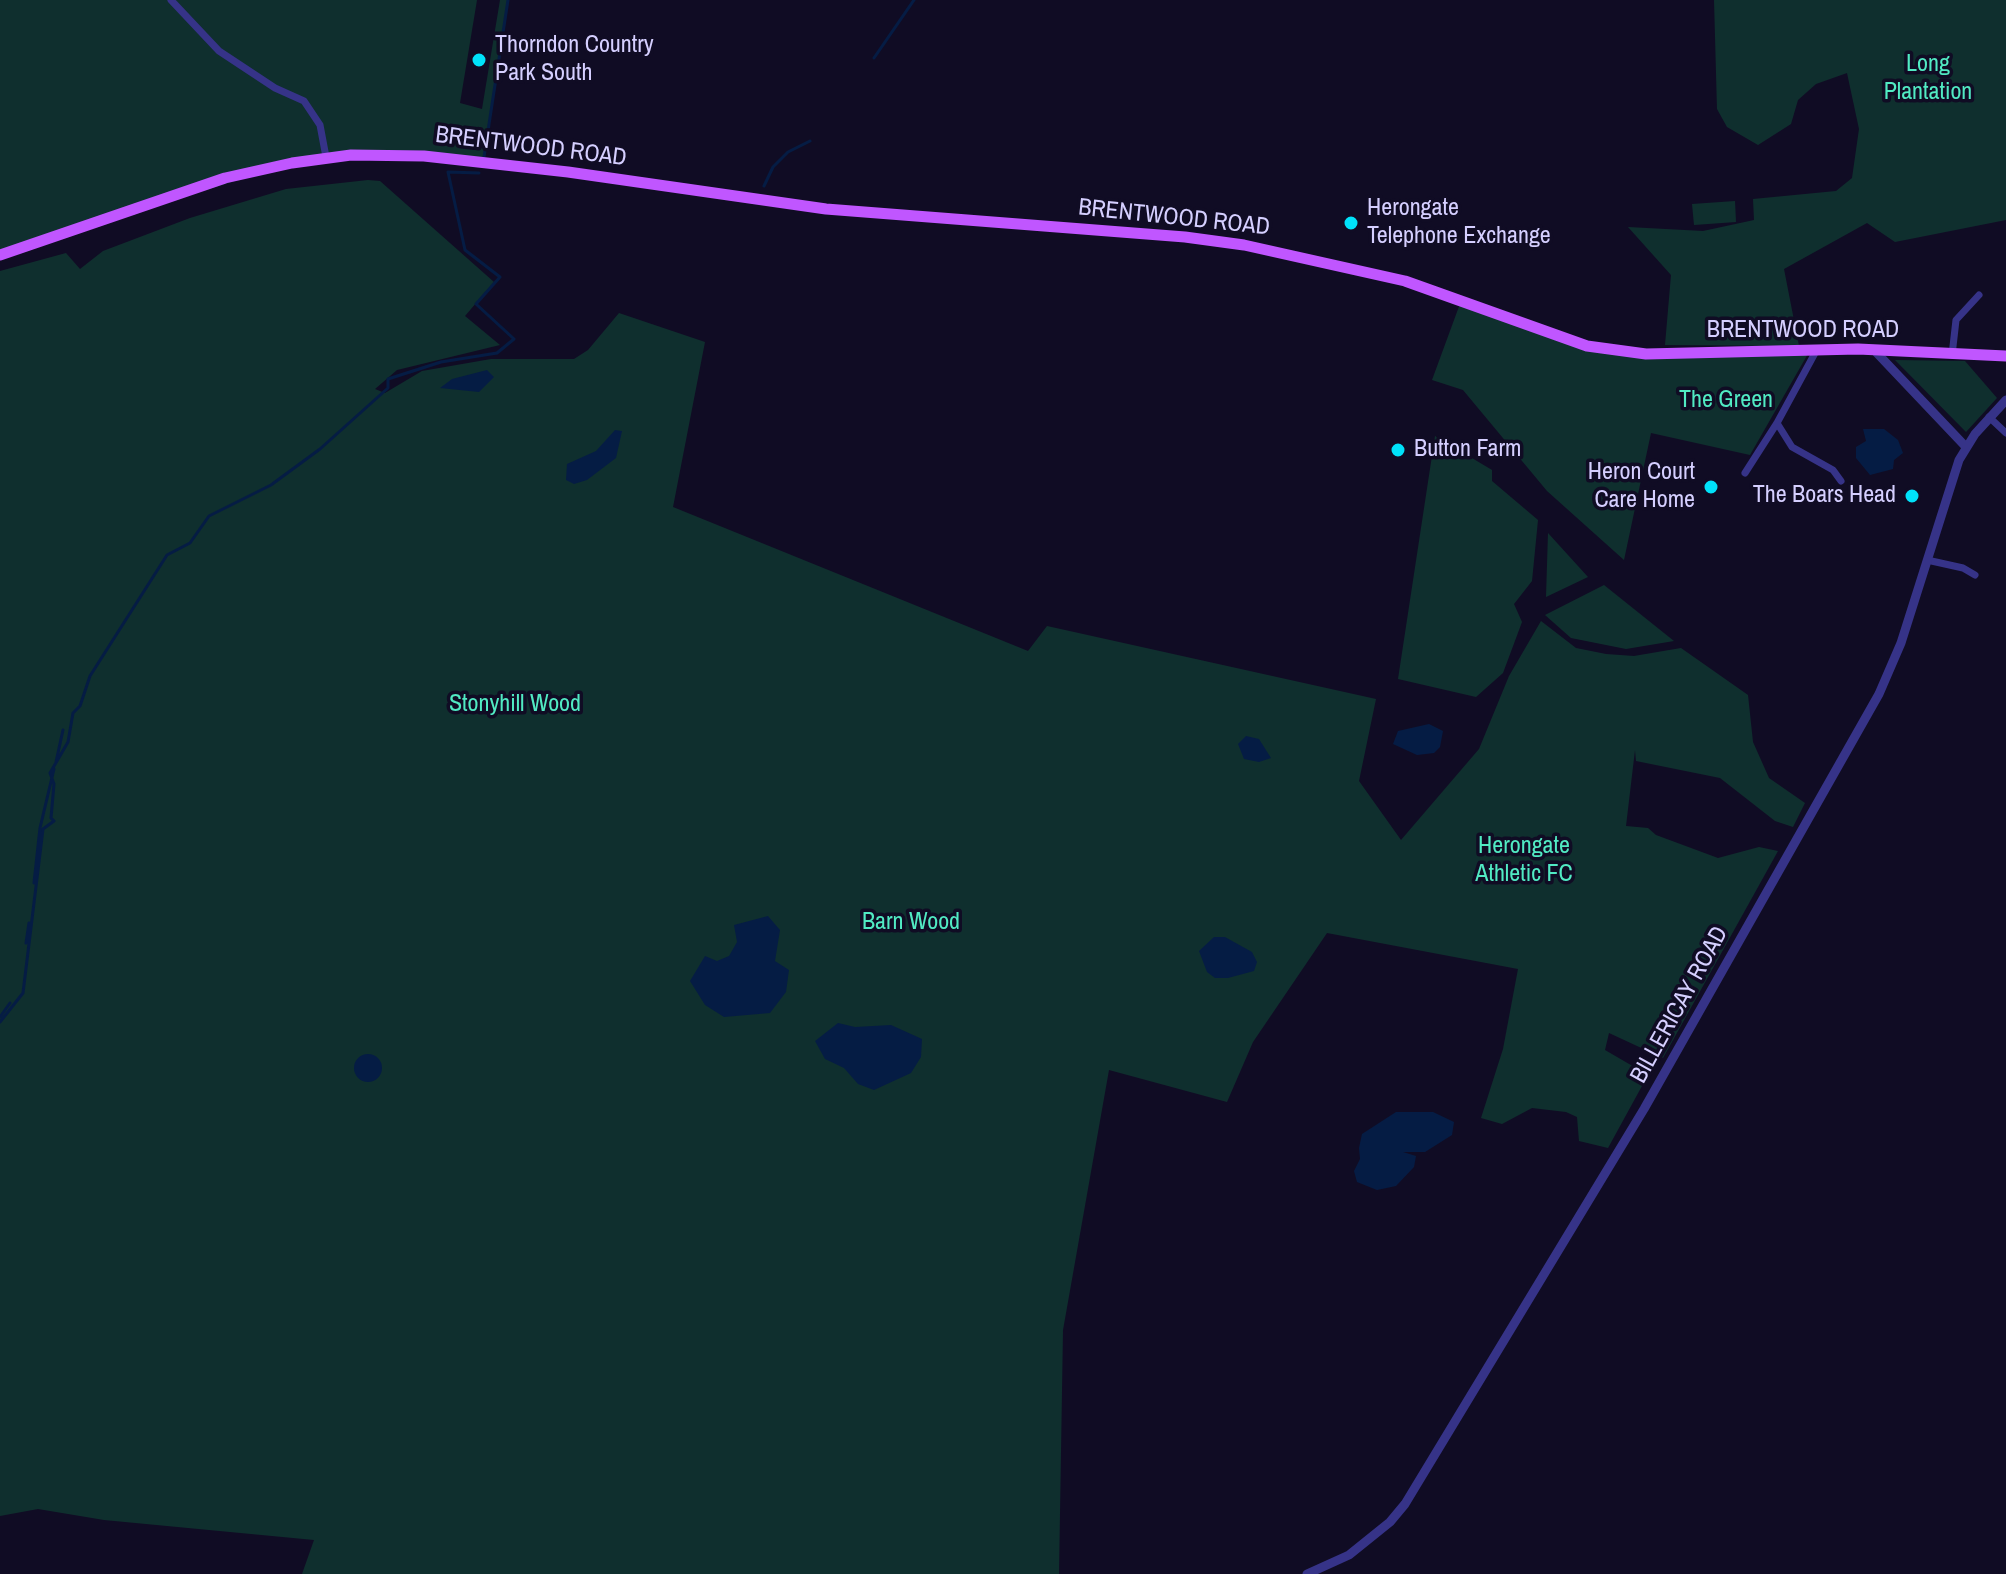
<!DOCTYPE html>
<html>
<head>
<meta charset="utf-8">
<style>
	body { margin:0 }
	canvas { display:block; background:#100c24 }
</style>
</head>
<body>
<canvas width="2006" height="1574"></canvas>
<script>
const ctx = document.querySelector('canvas').getContext('2d');
ctx.lineJoin = 'round';
function paint(path, color) { ctx.fillStyle = color; ctx.fill(path, 'evenodd'); }
const toPath = rows => new Path2D(rows.map(r => 'M' + r).join(''));
function trace(path, color, width, dash) { ctx.strokeStyle = color; ctx.lineWidth = width; ctx.lineCap = dash ? 'butt' : 'round'; ctx.setLineDash(dash || []); ctx.stroke(path); }
function write(font, color, halo, rows, align = 'center') {
  ctx.font = font + ' "Archivo Narrow",sans-serif'; ctx.lineWidth = 7; ctx.setLineDash([]); ctx.textBaseline = 'middle'; ctx.strokeStyle = halo; ctx.fillStyle = color; for (const [text, x, y, turn = 0] of rows) {
    ctx.save(); ctx.translate(x, y); ctx.rotate((+turn || 0) * Math.PI / 180); ctx.textAlign = isNaN(turn) ? turn : align; if (halo) ctx.strokeText(text, 0, 0); ctx.fillText(text, 0, 0); ctx.restore();
  }
}
paint(toPath([
	[0,0,477,0,460,103,482,109,500,0,508,0,484,157,424,156,292,163,0,255],
	[1714,0,2006,0,2006,220,1895,242,1867,223,1784,269,1799,346,1665,345,1671,275,1628,227,1703,231,1754,220,1753,199,1836,191,1852,178,1859,129,1847,73,1816,84,1798,100,1791,124,1758,145,1727,127,1717,109],
	[368,180,380,181,494,282,465,316,500,345,397,370,375,389,385,393,422,371,491,359,574,359,588,350,619,313,705,342,673,507,1028,651,1047,626,1376,699,1359,781,1401,840,1479,749,1509,676,1541,621,1576,648,1606,654,1634,656,1681,648,1748,695,1753,742,1769,778,1805,803,1793,827,1775,821,1720,778,1636,761,1635,750,1626,826,1648,828,1656,835,1718,858,1759,847,1778,851,1663,1058,1609,1033,1605,1050,1648,1075,1608,1148,1579,1141,1577,1117,1566,1112,1532,1108,1502,1124,1481,1118,1503,1049,1518,969,1327,933,1253,1042,1227,1102,1109,1070,1063,1330,1059,1574,302,1574,314,1540,104,1520,38,1509,0,1516,0,271,66,253,80,269,103,251,190,218,286,189],
	[1735,201,1736,222,1694,225,1692,204],
	[1461,301,1549,336,1646,354,1809,352,1750,455,1651,433,1624,560,1547,491,1463,390,1432,380],
	[1895,360,1965,361,1997,398,1966,432],
	[1435,436,1492,470,1492,481,1538,520,1532,581,1514,604,1522,622,1503,673,1476,697,1398,679],
	[1548,533,1588,577,1546,597],
	[1604,585,1674,641,1626,649,1571,638,1545,615]
]), '#0f2f2e');
paint(toPath([
	[487,370,494,377,479,392,440,388,452,379],
	[1863,429,1884,429,1898,440,1903,453,1894,460,1893,469,1870,475,1856,458,1856,447,1866,441],
	[615,430,622,431,616,458,587,480,574,484,566,480,567,464,596,451],
	[1429,724,1443,731,1440,747,1434,753,1417,755,1393,744,1398,731],
	[1246,736,1259,739,1271,758,1259,762,1244,759,1238,744],
	[768,916,780,930,775,961,789,970,786,992,770,1013,724,1017,705,1005,690,981,705,956,717,961,729,956,737,942,734,925],
	[1214,937,1225,937,1252,952,1257,962,1254,971,1228,978,1215,978,1207,972,1199,951],
	[838,1023,855,1027,891,1025,922,1039,921,1057,911,1073,874,1090,858,1084,844,1068,825,1059,815,1041],
	'354 1068a14 14 0 1 1 28 0a14 14 0 1 1-28 0Z',
	[1396,1112,1433,1112,1454,1122,1452,1135,1425,1152,1403,1152,1416,1156,1414,1167,1396,1186,1377,1190,1357,1182,1354,1171,1360,1159,1359,1148,1362,1134]
]), '#051c44');
trace(toPath([
	[874,58,914,0],
	[484,157,508,0],
	[764,186,773,167,788,152,810,141],
	[56,762,63,730],
	[34,883,40,828,54,769],
	[26,943,29,923],
	[0,1017,10,1003],
	[0,1022,23,993,43,829,54,821,51,818,54,784,50,773,68,742,73,713,80,706,90,676,167,555,190,543,209,516,271,485,320,449,388,388,388,379,441,362,497,353,514,339,476,304,500,277,465,250,448,172,479,173]
]), '#051c44', 3);
trace(toPath([
	[171,0,219,51,275,88,304,101,320,125,326,157],
	[1952,355,1956,320,1979,295],
	[1989,417,2006,433],
	[1777,423,1792,447,1833,470,1841,481],
	[1745,473,1777,423,1815,353],
	[1927,560,1963,568,1975,575]
]), '#363388', 7);
trace(toPath([
	[1875,351,1966,447],
	[1307,1574,1349,1555,1390,1522,1405,1504,1644,1109,1879,694,1901,643,1959,460,1975,434,2006,400]
]), '#363388', 9);
trace(toPath([
	[0,255,225,178,292,163,351,155,424,156,568,172,826,209,1185,237,1244,245,1405,281,1587,346,1646,354,1858,349,2006,356]
]), '#c056ff', 11);
for (const [x, y, r, color] of [
	[479,60,8,"#00e2fa"],
	[1351,223,8,"#00e2fa"],
	[1398,450,8,"#00e2fa"],
	[1711,487,8,"#00e2fa"],
	[1912,496,8,"#00e2fa"]
]) { const dot = new Path2D(); dot.arc(x, y, r, 0, 2 * Math.PI); ctx.fillStyle = color; ctx.fill(dot); trace(dot, '#100c24', 3); }
write('24px', '#d5cfff', '#100c24', [
	["Thorndon Country",495,46],
	["Park South",495,74],
	["Herongate",1367,209],
	["Telephone Exchange",1367,237],
	["Button Farm",1414,450],
	["Heron Court",1695,473,"right"],
	["Care Home",1695,501,"right"],
	["The Boars Head",1896,496,"right"]
], 'left');
write('24px', '#51eac3', '#100c24', [
	["Long",1928,65],
	["Plantation",1928,93],
	["The Green",1726,401],
	["Stonyhill Wood",515,705],
	["Herongate",1524,847],
	["Athletic FC",1524,875],
	["Barn Wood",911,923]
]);
write('24px', '#d5cfff', '#100c24', [
	["BRENTWOOD ROAD",531,147,7],
	["BRENTWOOD ROAD",1174,218,6],
	["BRENTWOOD ROAD",1803,331],
	["BILLERICAY ROAD",1680,1005,-61]
]);
</script>
</body>
</html>
